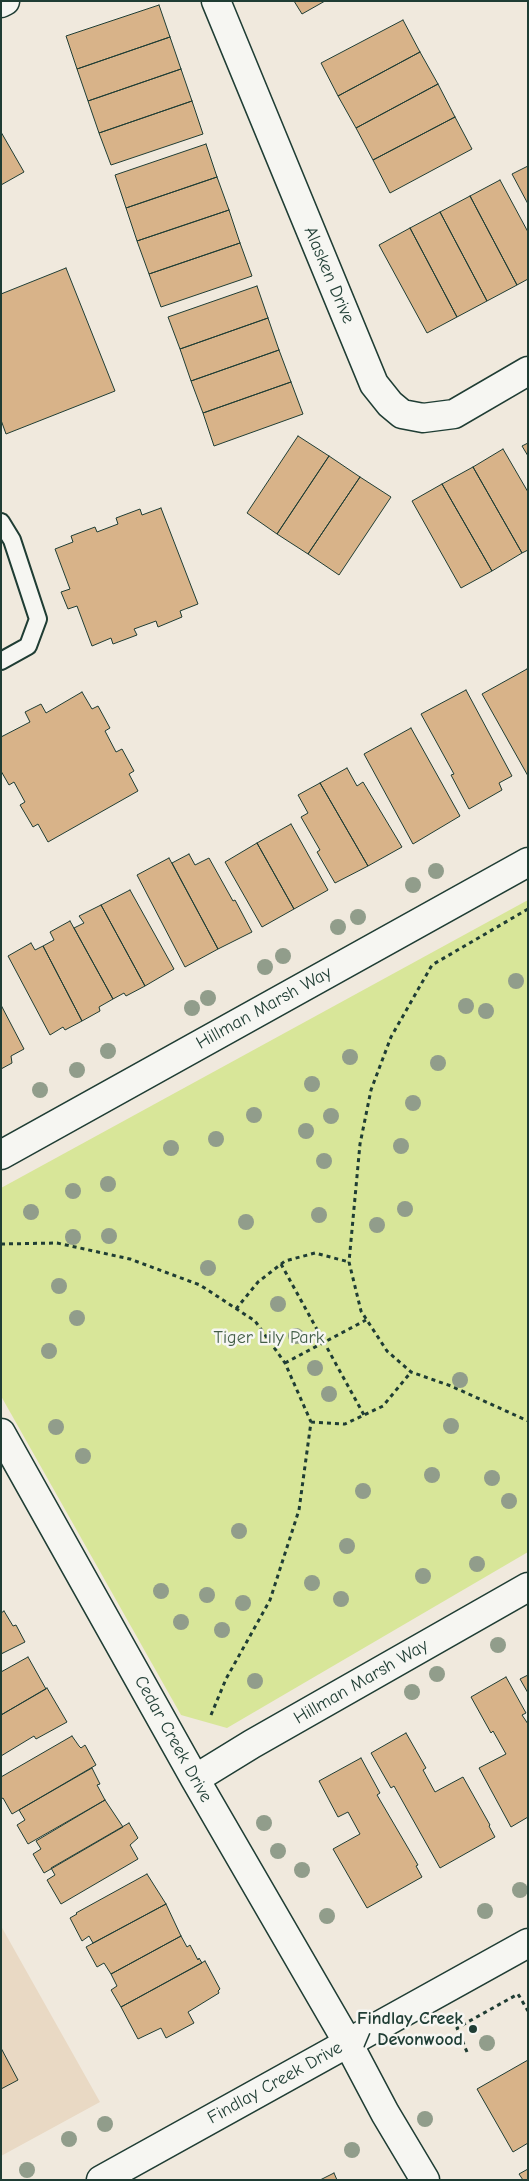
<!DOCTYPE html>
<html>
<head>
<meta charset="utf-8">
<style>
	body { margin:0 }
	#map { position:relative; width:529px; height:2181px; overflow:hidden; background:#f0e9dd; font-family:"Comic Neue",sans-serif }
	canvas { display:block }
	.frame { position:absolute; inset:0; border:2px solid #1f3d34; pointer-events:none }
</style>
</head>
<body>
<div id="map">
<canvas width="529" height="2181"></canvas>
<div class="frame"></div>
</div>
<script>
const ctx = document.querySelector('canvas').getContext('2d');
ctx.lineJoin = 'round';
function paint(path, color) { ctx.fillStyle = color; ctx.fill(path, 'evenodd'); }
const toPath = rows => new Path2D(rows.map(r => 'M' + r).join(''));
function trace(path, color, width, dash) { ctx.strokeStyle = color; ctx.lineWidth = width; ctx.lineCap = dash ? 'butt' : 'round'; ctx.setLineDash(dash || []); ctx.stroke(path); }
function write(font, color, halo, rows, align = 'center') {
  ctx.font = font + ' "Comic Neue",sans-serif'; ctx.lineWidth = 5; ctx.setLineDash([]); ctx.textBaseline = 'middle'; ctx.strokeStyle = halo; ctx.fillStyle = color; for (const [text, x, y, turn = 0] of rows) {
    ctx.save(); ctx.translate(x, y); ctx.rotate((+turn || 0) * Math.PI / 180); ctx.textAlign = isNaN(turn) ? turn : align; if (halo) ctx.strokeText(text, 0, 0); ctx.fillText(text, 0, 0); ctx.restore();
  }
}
paint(toPath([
	[1,1926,100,2102,1,2156]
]), '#e9d9c4');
paint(toPath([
	[528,900,528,1552,227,1728,181,1715,1,1396,1,1188]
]), '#d8e699');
const building = toPath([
	[294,1,325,1,302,14,294,1],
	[159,5,170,37,77,69,66,36,159,5],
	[403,20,420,52,338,96,321,63,403,20],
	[170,37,181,69,88,101,77,69,170,37],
	[420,52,438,84,356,128,338,96,420,52],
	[181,69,192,101,99,133,88,101,181,69],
	[438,84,455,117,373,160,356,128,438,84],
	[192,101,203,134,111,165,99,133,192,101],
	[455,117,472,149,390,193,373,160,455,117],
	[1,132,24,172,1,185,1,132],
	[206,144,217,177,126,208,115,175,206,144],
	[528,166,528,204,512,174,528,166],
	[217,177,229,210,137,241,126,208,217,177],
	[500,180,528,232,528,279,517,285,470,196,500,180],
	[470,196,517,285,487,301,440,212,470,196],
	[229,210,240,243,149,274,137,241,229,210],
	[440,212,487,301,457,317,410,228,440,212],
	[410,228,457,317,427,333,379,245,410,228],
	[240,243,252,276,161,307,149,274,240,243],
	[66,268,115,391,6,434,1,420,1,294,66,268],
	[257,286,268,318,180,349,168,317,257,286],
	[268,318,279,350,191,381,180,349,268,318],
	[279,350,291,382,203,413,191,381,279,350],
	[291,382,303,414,214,446,203,413,291,382],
	[298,436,329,456,277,534,247,513,298,436],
	[528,443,528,456,522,446,528,443],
	[503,449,528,492,528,550,522,553,473,467,503,449],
	[329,456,360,477,308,554,277,534,329,456],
	[473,467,522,553,492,571,442,484,473,467],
	[360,477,391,497,339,575,308,554,360,477],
	[442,484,492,571,461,588,412,501,442,484],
	[161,508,198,604,180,611,182,617,158,627,156,621,134,629,137,635,113,644,111,638,92,646,77,606,68,609,61,592,70,589,55,549,73,542,71,536,95,527,97,532,118,524,116,518,140,509,142,515,161,508],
	[527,669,528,671,528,776,482,694,527,669],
	[466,690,512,776,499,783,502,790,469,809,451,775,454,774,421,714,466,690],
	[82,692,92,709,98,706,110,728,105,731,116,752,122,749,134,771,129,774,138,791,48,842,38,824,33,827,20,805,25,802,14,782,9,785,1,771,1,737,30,722,25,712,41,704,46,713,82,692],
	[411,728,460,816,413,844,364,754,411,728],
	[347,768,357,786,363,782,402,847,368,866,320,783,347,768],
	[320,783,368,866,335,883,317,852,320,850,301,817,308,813,298,795,320,783],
	[291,824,328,890,294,909,257,843,291,824],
	[257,843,294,909,262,927,225,862,257,843],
	[189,854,195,865,209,858,233,901,235,900,252,932,218,949,172,863,189,854],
	[169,858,218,949,185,967,137,875,169,858],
	[130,890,174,969,145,986,101,905,130,890],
	[101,905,145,986,126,996,124,993,113,999,74,928,84,923,79,916,101,905],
	[70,921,113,999,99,1007,100,1011,82,1021,43,946,54,940,50,932,70,921],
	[31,943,35,950,43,946,82,1021,65,1030,63,1027,50,1035,8,956,31,943],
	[1,1005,24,1049,11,1056,12,1063,1,1069,1,1005],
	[4,1611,13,1626,16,1625,25,1642,1,1654,1,1613,4,1611],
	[28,1657,46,1689,1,1715,1,1672,28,1657],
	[528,1675,528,1693,520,1679,528,1675],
	[506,1677,526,1713,522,1715,528,1724,528,1817,511,1827,479,1768,506,1754,493,1731,491,1733,471,1697,506,1677],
	[47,1688,67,1722,36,1739,34,1736,1,1756,1,1715,47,1688],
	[406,1733,426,1768,423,1770,435,1792,463,1777,490,1825,489,1826,495,1837,440,1868,394,1786,391,1788,371,1753,406,1733],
	[72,1736,79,1746,81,1748,85,1745,96,1765,12,1814,3,1798,1,1799,1,1777,72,1736],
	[361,1758,380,1793,377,1795,418,1865,416,1866,422,1877,367,1908,333,1849,360,1834,348,1812,338,1817,319,1781,361,1758],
	[92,1768,100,1784,97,1785,105,1800,28,1844,17,1825,25,1820,19,1810,92,1768],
	[105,1800,123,1827,44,1873,33,1854,41,1849,36,1841,105,1800],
	[129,1823,138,1838,130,1845,138,1859,61,1904,47,1880,55,1875,51,1868,129,1823],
	[147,1874,166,1904,93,1943,89,1936,82,1941,70,1918,77,1914,76,1913,147,1874],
	[166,1904,181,1936,111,1974,104,1963,97,1967,86,1947,166,1904],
	[181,1936,187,1947,190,1945,198,1960,199,1958,202,1963,121,2007,111,1990,117,1986,111,1974,181,1936],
	[205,1961,220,1989,218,1991,219,1993,188,2012,194,2023,166,2038,161,2028,138,2039,121,2007,205,1961],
	[1,2048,18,2080,1,2089,1,2048],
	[528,2060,528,2143,513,2152,477,2089,528,2060],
	[528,2169,528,2180,523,2180,519,2174,528,2169],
	[334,2173,337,2180,320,2180,334,2173]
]);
paint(building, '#d8b389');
trace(building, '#1f3d34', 1);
const lane = toPath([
	[1,522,12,540,38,619,28,646,1,661]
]);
const street = toPath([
	[216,1,374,384,390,404,402,414,423,418,454,414,528,371],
	[1,3,5,1],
	[1,1155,528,862],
	[1,1433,195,1779,348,2043,385,2113,425,2180],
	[195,1779,252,1744,528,1587]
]);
const secondary = toPath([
	[101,2180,528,1943]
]);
trace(lane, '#1f3d34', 20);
trace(street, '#1f3d34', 31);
trace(secondary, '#1f3d34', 31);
trace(toPath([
	[528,909,432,965,391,1037,371,1090,360,1144,349,1262,361,1311,387,1351,411,1372,451,1386,528,1421],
	[1,1244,57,1243,130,1259,200,1285,255,1321,285,1363,311,1422,299,1510,270,1600,226,1679,211,1715],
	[281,1264,364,1415],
	[236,1309,258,1282,285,1261,315,1253,349,1262],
	[285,1363,366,1320],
	[311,1422,345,1424,383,1406,411,1372],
	[467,2052,457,2028,518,1994,528,2011]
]), '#1f3d34', 3, [4, 4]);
trace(lane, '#f6f6f2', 16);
trace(street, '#f6f6f2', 28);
trace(secondary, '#f6f6f2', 28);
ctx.fillStyle = '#919d8b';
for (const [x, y] of [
	[436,871],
	[413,885],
	[358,917],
	[338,927],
	[283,956],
	[265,967],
	[516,981],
	[208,998],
	[466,1006],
	[192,1008],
	[486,1011],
	[108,1051],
	[350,1057],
	[438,1063],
	[77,1070],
	[312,1084],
	[40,1090],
	[413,1103],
	[254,1115],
	[331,1116],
	[306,1131],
	[216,1139],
	[401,1146],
	[171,1148],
	[324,1161],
	[108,1184],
	[73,1191],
	[405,1209],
	[31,1212],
	[319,1215],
	[246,1222],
	[377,1225],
	[109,1236],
	[73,1237],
	[208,1268],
	[59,1286],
	[278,1304],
	[77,1318],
	[296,1336],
	[49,1351],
	[315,1368],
	[460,1380],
	[329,1394],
	[451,1426],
	[56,1427],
	[83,1456],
	[432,1475],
	[492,1478],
	[363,1491],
	[509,1501],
	[239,1531],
	[347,1546],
	[477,1564],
	[423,1576],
	[312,1583],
	[161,1591],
	[207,1595],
	[341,1599],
	[243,1603],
	[181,1622],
	[222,1630],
	[498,1645],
	[437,1674],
	[255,1681],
	[412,1692],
	[264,1823],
	[278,1851],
	[302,1870],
	[520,1890],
	[485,1911],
	[327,1916],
	[487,2043],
	[425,2119],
	[105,2124],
	[69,2139],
	[352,2150],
	[27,2170]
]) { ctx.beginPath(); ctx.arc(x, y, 8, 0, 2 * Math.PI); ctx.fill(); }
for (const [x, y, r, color] of [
	[473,2029,5,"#1f3d34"]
]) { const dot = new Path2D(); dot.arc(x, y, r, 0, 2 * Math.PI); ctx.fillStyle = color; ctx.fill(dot); trace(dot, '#f6f6f2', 2); }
write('18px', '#1f3d34', '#f6f6f2', [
	["Alasken Drive",329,275,67],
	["Hillman Marsh Way",264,1008,-29],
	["Hillman Marsh Way",361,1682,-30],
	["Cedar Creek Drive",173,1739,61],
	["Findlay Creek Drive",275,2083,-29]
]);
write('18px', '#445f48', '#f6f6f2', [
	["Tiger Lily Park",269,1338]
]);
write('bold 18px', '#1f3d34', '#f6f6f2', [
	["Findlay Creek",463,2019],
	["/ Devonwood",463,2040]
], 'right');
</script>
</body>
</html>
